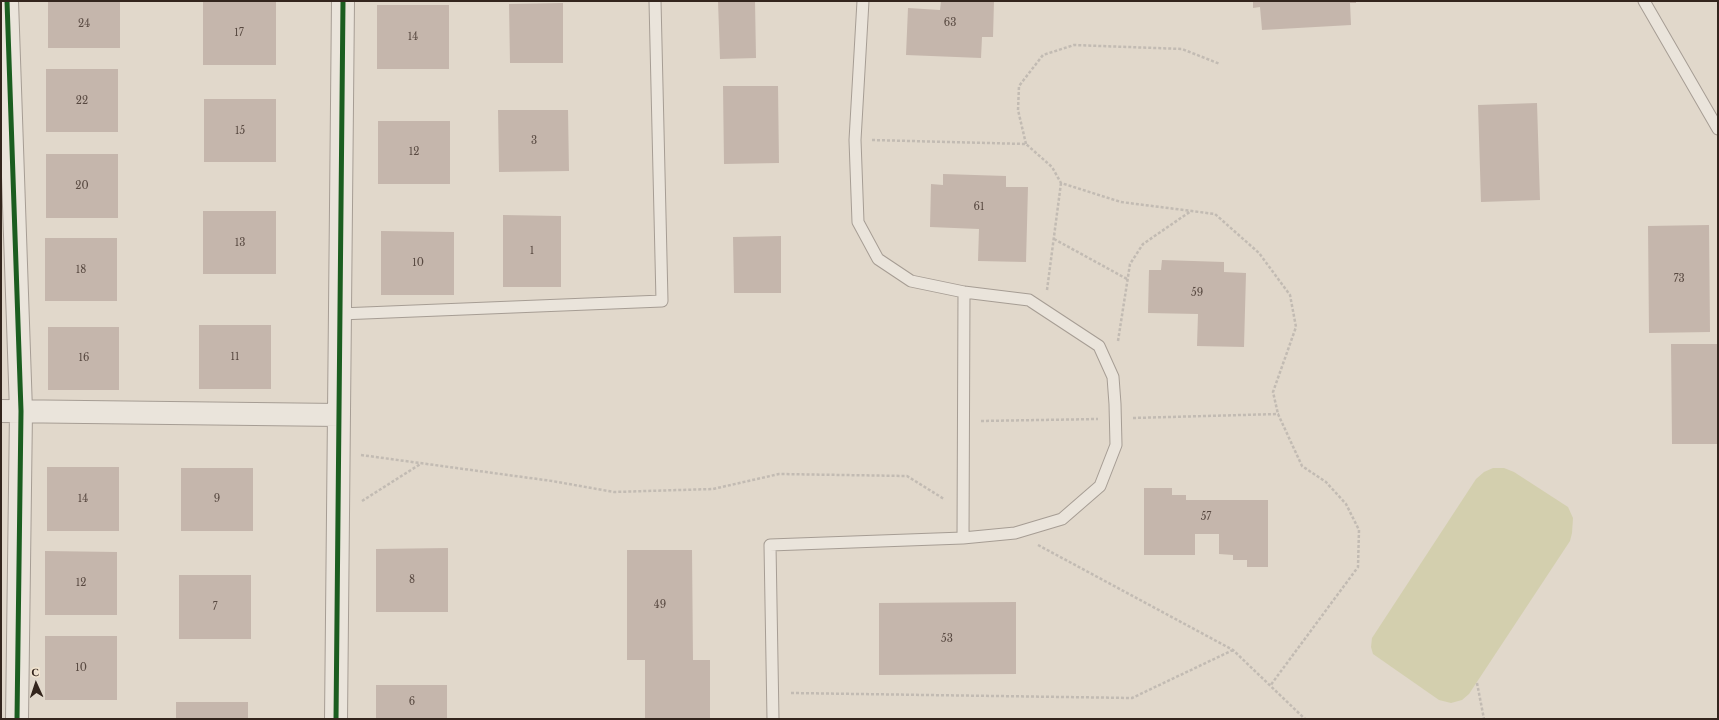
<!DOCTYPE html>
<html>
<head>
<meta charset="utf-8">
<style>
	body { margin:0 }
	#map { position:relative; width:1719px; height:720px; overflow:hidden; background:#e1d8cb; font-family:"Libre Baskerville",serif }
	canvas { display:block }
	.frame { position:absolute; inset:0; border:2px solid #33251d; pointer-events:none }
	.north { position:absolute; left:16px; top:664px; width:40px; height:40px; -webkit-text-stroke:3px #f3e5d0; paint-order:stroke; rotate:357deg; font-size:11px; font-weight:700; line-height:16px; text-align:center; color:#33251d }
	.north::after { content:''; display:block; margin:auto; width:14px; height:18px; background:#33251d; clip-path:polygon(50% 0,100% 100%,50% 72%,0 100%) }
</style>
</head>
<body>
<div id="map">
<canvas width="1719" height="720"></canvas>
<div class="frame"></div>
<div class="north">С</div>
</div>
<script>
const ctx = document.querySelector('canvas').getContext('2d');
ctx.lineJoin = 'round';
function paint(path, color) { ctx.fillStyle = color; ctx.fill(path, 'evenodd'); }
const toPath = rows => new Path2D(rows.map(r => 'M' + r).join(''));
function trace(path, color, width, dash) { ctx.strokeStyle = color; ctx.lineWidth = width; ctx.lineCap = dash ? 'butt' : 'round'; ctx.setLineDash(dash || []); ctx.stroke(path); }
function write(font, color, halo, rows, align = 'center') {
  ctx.font = font + ' "Libre Baskerville",serif'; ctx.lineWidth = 3; ctx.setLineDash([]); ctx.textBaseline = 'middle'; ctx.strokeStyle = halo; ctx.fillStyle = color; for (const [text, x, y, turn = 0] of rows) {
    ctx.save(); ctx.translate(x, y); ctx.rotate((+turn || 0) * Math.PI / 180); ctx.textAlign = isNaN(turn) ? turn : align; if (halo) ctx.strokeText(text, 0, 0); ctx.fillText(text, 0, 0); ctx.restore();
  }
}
paint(toPath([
	[1493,468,1504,468,1514,472,1568,507,1573,518,1572,533,1570,541,1469,694,1462,700,1451,703,1439,700,1373,654,1371,647,1372,638,1476,479,1484,472]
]), '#d3cfae');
paint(toPath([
	[48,1,120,1,120,48,48,48],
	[718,1,755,1,756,58,720,59],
	[941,1,994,1,993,37,982,37,981,58,906,55,908,8,940,10],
	[1253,1,1356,1,1356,3,1350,3,1351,25,1262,30,1260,7,1253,8],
	[203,2,276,2,276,65,203,65],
	[563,3,563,63,510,63,509,4],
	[377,5,449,5,449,69,377,69],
	[46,69,118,69,118,132,46,132],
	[723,86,778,86,779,163,724,164],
	[204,99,276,99,276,162,204,162],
	[1537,103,1540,200,1481,202,1478,105],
	[498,110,568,110,569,171,499,172],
	[378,121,450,121,450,184,378,184],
	[46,154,118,154,118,218,46,218],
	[943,174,1006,176,1006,187,1028,187,1026,262,978,261,979,229,930,227,931,184,943,185],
	[203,211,276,211,276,274,203,274],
	[503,215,561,216,561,287,503,287],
	[1709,225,1710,332,1649,333,1648,226],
	[381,231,454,232,454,295,381,295],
	[781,236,781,293,734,293,733,237],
	[45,238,117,238,117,301,45,301],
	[1162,260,1224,262,1224,272,1246,273,1244,347,1197,346,1198,314,1148,313,1149,270,1161,270],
	[199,325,271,325,271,389,199,389],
	[48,327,119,327,119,390,48,390],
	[1671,344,1718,344,1718,444,1672,444],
	[47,467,119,467,119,531,47,531],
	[181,468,253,468,253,531,181,531],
	[1144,488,1172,488,1172,495,1186,495,1186,500,1268,500,1268,567,1247,567,1247,560,1233,560,1233,555,1219,554,1219,534,1195,534,1195,555,1144,555],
	[448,548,448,612,376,612,376,549],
	[627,550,692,550,693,660,710,660,710,719,645,719,645,660,627,660],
	[45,551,117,552,117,615,45,615],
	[179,575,251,575,251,639,179,639],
	[1016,602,1016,674,879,675,879,603],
	[45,636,117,636,117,700,45,700],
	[376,685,447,685,447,719,376,719],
	[176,702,248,702,248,719,176,719]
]), '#c5b6ac');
const service = toPath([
	[1644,1,1718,129],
	[340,314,662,301,655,1],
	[963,538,964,292],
	[773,719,770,545,963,538,1015,533,1062,519,1100,486,1116,445,1115,404,1113,377,1099,346,1029,300,964,292,911,281,878,259,858,222,855,140,863,1]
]);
const minor = toPath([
	[7,1,21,411,17,719],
	[1,411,339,415],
	[336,719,343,1]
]);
trace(service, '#a69d94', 13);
trace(minor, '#a69d94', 24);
trace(toPath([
	[872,140,1026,144,1052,167,1061,183,1121,202,1215,214,1259,253,1290,295,1296,327,1273,392,1278,414],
	[1026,144,1018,110,1019,86,1043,55,1074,45,1182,49,1220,64],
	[1054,239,1127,279],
	[1047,290,1061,183],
	[1118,341,1130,264,1143,244,1191,211],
	[1133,418,1278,414,1302,466,1326,482,1346,504,1359,530,1358,567,1270,686],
	[981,421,1098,419],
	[361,455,552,481,614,492,713,489,779,474,907,476,944,499],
	[362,501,422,463],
	[1038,545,1233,650,1305,719],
	[1477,683,1484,719],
	[791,693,1132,698,1233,650]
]), '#c2bbb3', 2.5, [3, 2]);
trace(service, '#eae4db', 11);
trace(minor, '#eae4db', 22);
trace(toPath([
	[7,1,21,411,17,719],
	[336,719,343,1]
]), '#1b5e20', 5);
write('10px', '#584941', null, [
	["63",950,23],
	["24",84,24],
	["17",239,33],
	["14",413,37],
	["22",82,101],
	["15",240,131],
	["3",534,141],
	["12",414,152],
	["20",82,186],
	["61",979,207],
	["13",240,243],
	["1",532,251],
	["10",418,263],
	["18",81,270],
	["73",1679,279],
	["59",1197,293],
	["11",235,357],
	["16",84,358],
	["14",83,499],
	["9",217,499],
	["57",1206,517],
	["8",412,580],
	["12",81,583],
	["49",660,605],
	["7",215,607],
	["53",947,639],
	["10",81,668],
	["6",412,702]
]);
</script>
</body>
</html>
